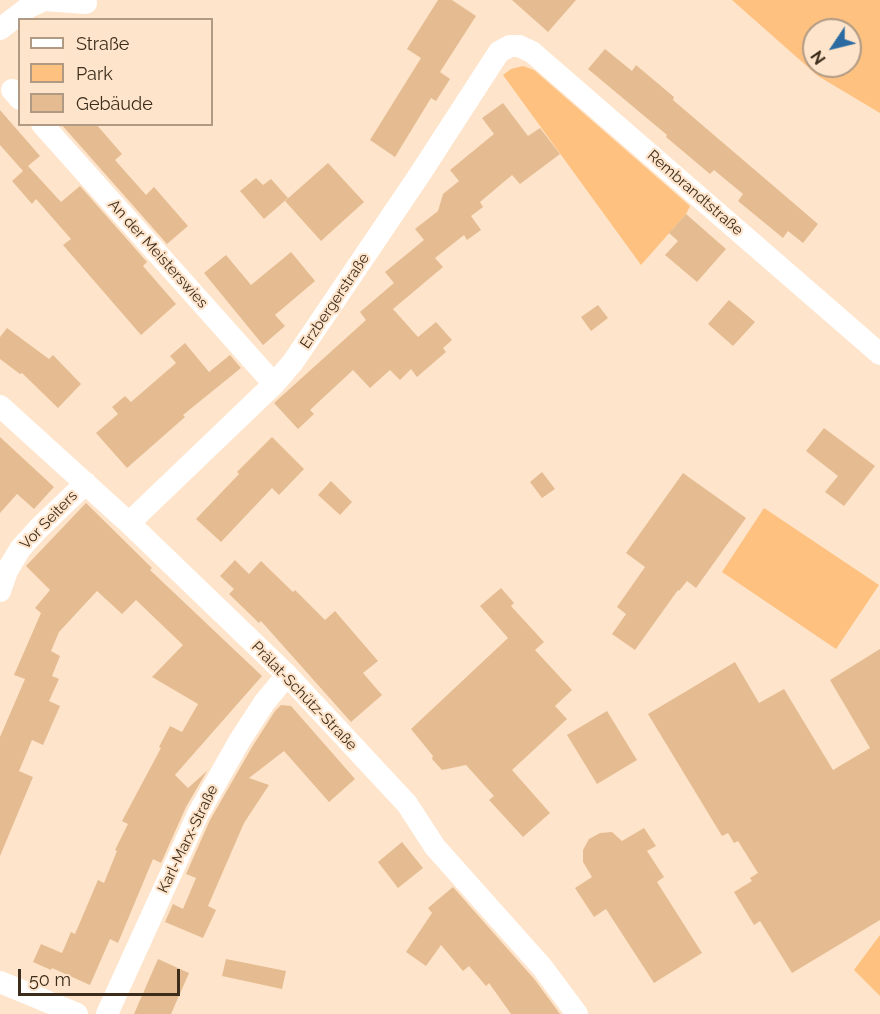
<!DOCTYPE html>
<html>
<head>
<meta charset="utf-8">
<style>
	body { margin:0 }
	#map { position:relative; width:880px; height:1014px; overflow:hidden; background:#fee4ca; font-family:Raleway,sans-serif }
	canvas { display:block }
	.legend { position:absolute; left:18px; top:18px; width:195px; height:108px; box-sizing:border-box; background:#fee4ca; border:2px solid #b09a84; margin:0; padding:8px 10px; list-style:none; font-size:18px; color:#3c2c1b }
	.legend li { display:flex; align-items:center; gap:12px; height:30px }
	.legend b { width:30px; border:2px solid #b09a84 }
	.north { position:absolute; left:802px; top:18px; width:60px; height:60px; box-sizing:border-box; background:#fee4ca; border:2px solid #b09a84; border-radius:50%; rotate:235deg; font-size:16px; font-weight:700; line-height:24px; text-align:center; color:#3c2c1b }
	.north::after { content:''; display:block; margin:auto; width:21px; height:27px; background:#2b6ba2; clip-path:polygon(50% 0,100% 100%,50% 72%,0 100%) }
	.scale { position:absolute; left:18px; top:969px; width:162px; height:27px; box-sizing:border-box; border:3px solid #3c2c1b; border-top:0; padding-left:8px; font-size:18px; line-height:21px; white-space:nowrap; color:#3c2c1b; -webkit-text-stroke:4px #fee4ca; paint-order:stroke }
</style>
</head>
<body>
<div id="map">
<canvas width="880" height="1014"></canvas>
<ul class="legend">
<li><b style="height:8px;background:#fff"></b>Straße</li>
<li><b style="height:16px;background:#fec17f"></b>Park</li>
<li><b style="height:16px;background:#e5bc91"></b>Gebäude</li>
</ul>
<div class="north">N</div>
<div class="scale">50 m</div>
</div>
<script>
const ctx = document.querySelector('canvas').getContext('2d');
ctx.lineJoin = 'round';
function paint(path, color) { ctx.fillStyle = color; ctx.fill(path, 'evenodd'); }
const toPath = rows => new Path2D(rows.map(r => 'M' + r).join(''));
function trace(path, color, width, dash) { ctx.strokeStyle = color; ctx.lineWidth = width; ctx.lineCap = dash ? 'butt' : 'round'; ctx.setLineDash(dash || []); ctx.stroke(path); }
function write(font, color, halo, rows, align = 'center') {
  ctx.font = font + ' Raleway,sans-serif'; ctx.lineWidth = 4.5; ctx.setLineDash([]); ctx.textBaseline = 'middle'; ctx.strokeStyle = halo; ctx.fillStyle = color; for (const [text, x, y, turn = 0] of rows) {
    ctx.save(); ctx.translate(x, y); ctx.rotate((+turn || 0) * Math.PI / 180); ctx.textAlign = isNaN(turn) ? turn : align; if (halo) ctx.strokeText(text, 0, 0); ctx.fillText(text, 0, 0); ctx.restore();
  }
}
paint(toPath([
	[732,0,880,0,880,113,818,76],
	[814,30,850,30,850,66,814,66],
	[523,66,534,70,690,206,686,214,641,265,503,75,511,69],
	[764,508,879,585,836,649,722,572],
	[880,935,880,996,854,970]
]), '#fec17f');
paint(toPath([
	[438,0,452,0,476,16,440,72,450,79,436,101,431,98,395,157,370,140,421,58,407,49],
	[512,0,576,0,548,32],
	[605,49,632,71,636,65,674,97,673,100,818,224,803,243,788,231,783,238,738,201,743,194,714,170,710,174,666,137,667,135,588,69],
	[503,103,528,136,540,128,560,154,520,184,512,175,480,202,483,207,471,216,481,230,467,240,464,235,435,258,443,267,393,309,418,337,436,322,452,340,443,348,446,352,417,377,411,369,400,380,390,370,370,388,353,370,310,410,314,414,298,429,274,403,366,320,360,312,394,283,385,272,424,240,415,229,438,211,443,194,459,181,450,170,494,134,482,118],
	[0,110,40,156,28,166,61,202,80,186,147,262,143,266,176,304,141,335,63,245,71,239,36,199,32,204,12,181,23,171,0,145],
	[61,124,96,124,122,154,115,160,146,195,154,187,188,226,167,244],
	[328,163,364,202,321,241,285,201],
	[256,178,263,185,271,179,288,198,264,219,240,191],
	[686,214,726,249,697,282,665,255,678,241,669,233],
	[291,252,315,281,275,315,285,326,263,345,204,273,226,255,251,285],
	[729,300,755,322,733,346,708,324],
	[598,305,608,318,591,331,581,317],
	[7,328,49,359,53,355,81,384,58,408,22,373,20,374,0,359,0,337],
	[185,343,209,372,230,355,241,368,183,415,185,417,127,468,96,433,118,414,112,407,125,396,131,402,176,363,170,356],
	[824,428,875,466,844,506,825,492,838,476,806,451],
	[0,437,54,487,34,509,17,494,0,513],
	[272,437,304,469,279,495,272,488,221,542,196,519,239,474,237,472],
	[542,472,555,489,542,498,530,482],
	[683,473,746,518,696,588,687,581,679,591,678,590,635,650,612,634,626,614,617,607,645,567,626,553],
	[331,481,352,502,340,515,318,495],
	[86,503,152,568,150,570,262,676,175,775,188,788,207,771,186,807,161,863,153,859,118,943,110,939,90,985,52,968,51,970,33,962,41,944,62,953,71,932,75,934,98,880,104,883,117,851,115,850,128,824,122,821,161,748,159,747,170,726,182,732,198,704,152,677,183,645,136,600,122,614,97,591,59,632,51,651,60,656,52,676,59,679,49,701,60,706,43,745,32,740,19,771,33,777,0,856,0,737,25,679,14,675,41,613,35,608,50,590,26,566],
	[235,560,249,574,261,561,293,592,295,590,325,620,335,611,378,661,363,673,382,695,351,722,261,621,259,623,229,594,234,589,220,576],
	[501,588,514,603,511,606,544,642,535,650,572,690,555,706,567,719,512,770,550,813,523,837,489,800,494,796,466,765,442,770,432,759,433,756,411,729,508,638,480,606],
	[880,649,880,920,792,973,760,921,754,925,734,892,752,881,750,878,758,873,738,841,734,843,728,833,722,836,648,714,735,662,759,703,784,689,833,770,870,748,830,680],
	[281,705,291,706,355,779,329,802,284,751,249,778,269,785,244,823,208,906,216,910,203,938,165,922,173,904,183,909,196,878,186,874,210,820,252,747,275,711],
	[607,711,637,760,597,784,567,735],
	[644,828,656,846,647,851,664,877,657,882,702,953,654,983,606,909,594,917,575,888,592,877,583,862,583,850,589,839,600,833,612,832,622,841],
	[402,842,423,868,398,888,378,862],
	[453,887,535,980,560,1014,511,1014,489,983,486,986,469,966,463,971,441,945,426,966,406,952,432,913,428,908],
	[158,959,189,973,171,1014,134,1014],
	[226,959,286,971,282,989,222,976]
]), '#e5bc91');
trace(toPath([
	[0,29,29,7,44,0,86,3],
	[12,90,20,99],
	[42,124,274,384],
	[0,406,129,523,287,675,407,804,435,847,542,967,577,1014],
	[129,523,274,384,293,362,420,174,499,52,510,46,519,46,532,52,880,354],
	[0,591,7,571,20,549,38,529,86,483],
	[0,982,77,1014],
	[107,1014,198,814,240,740,264,703,287,675]
]), '#fff', 22);
write('15px', '#3c2c1b', '#fee4ca', [
	["Rembrandtstraße",695,193,41],
	["An der Meisterswies",158,254,48],
	["Erzbergerstraße",335,301,-56],
	["Vor Seiters",49,520,-46],
	["Prälat-Schütz-Straße",304,696,46],
	["Karl-Marx-Straße",188,839,-64]
]);
</script>
</body>
</html>
